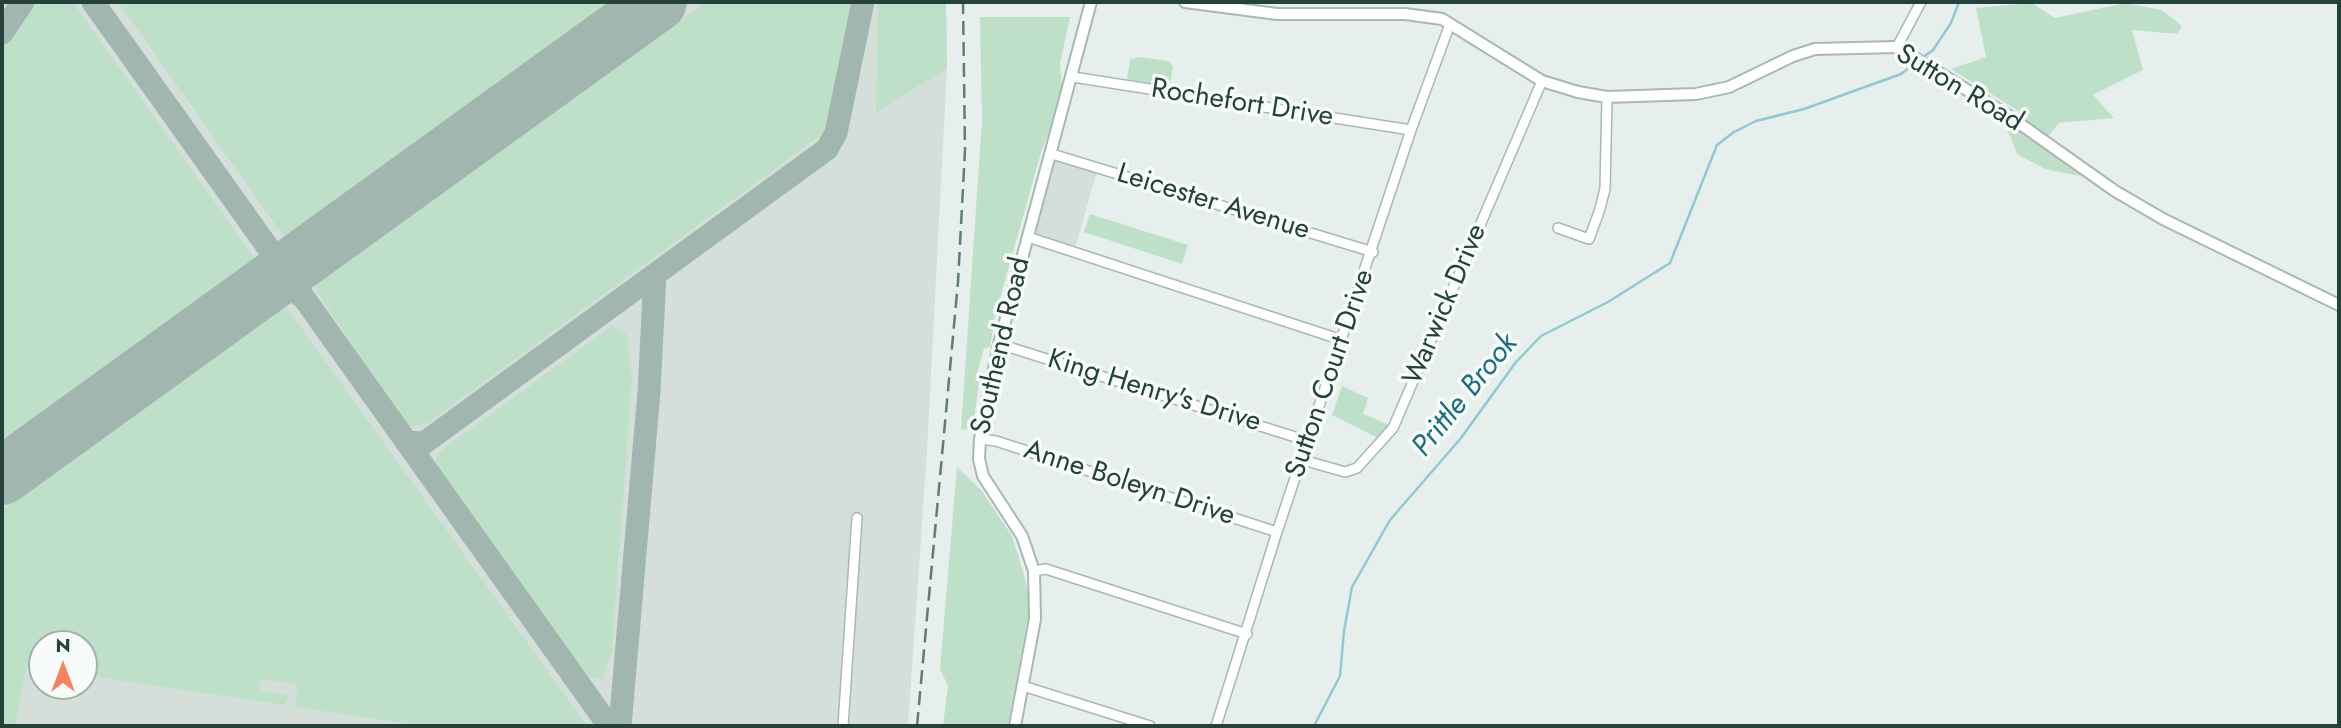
<!DOCTYPE html>
<html>
<head>
<meta charset="utf-8">
<style>
	body { margin:0 }
	#map { position:relative; width:2341px; height:728px; overflow:hidden; background:#e6efeb; font-family:Jost,sans-serif }
	canvas { display:block }
	.frame { position:absolute; inset:0; border:4px solid #24423a; pointer-events:none }
	.north { position:absolute; left:28px; top:630px; width:70px; height:70px; box-sizing:border-box; background:#f7fbf9; border:2px solid #a3b1ad; border-radius:50%; rotate:0deg; font-size:19px; font-weight:700; line-height:28px; text-align:center; color:#24423a }
	.north::after { content:''; display:block; margin:auto; width:24px; height:32px; background:#f4845f; clip-path:polygon(50% 0,100% 100%,50% 72%,0 100%) }
</style>
</head>
<body>
<div id="map">
<canvas width="2341" height="728"></canvas>
<div class="frame"></div>
<div class="north">N</div>
</div>
<script>
const ctx = document.querySelector('canvas').getContext('2d');
ctx.lineJoin = 'round';
function paint(path, color) { ctx.fillStyle = color; ctx.fill(path, 'evenodd'); }
const toPath = rows => new Path2D(rows.map(r => 'M' + r).join(''));
function trace(path, color, width, dash) { ctx.strokeStyle = color; ctx.lineWidth = width; ctx.lineCap = dash ? 'butt' : 'round'; ctx.setLineDash(dash || []); ctx.stroke(path); }
function write(font, color, halo, rows, align = 'center') {
  ctx.font = font + ' Jost,sans-serif'; ctx.lineWidth = 7; ctx.setLineDash([]); ctx.textBaseline = 'middle'; ctx.strokeStyle = halo; ctx.fillStyle = color; for (const [text, x, y, turn = 0] of rows) {
    ctx.save(); ctx.translate(x, y); ctx.rotate((+turn || 0) * Math.PI / 180); ctx.textAlign = isNaN(turn) ? turn : align; if (halo) ctx.strokeText(text, 0, 0); ctx.fillText(text, 0, 0); ctx.restore();
  }
}
paint(toPath([
	[2,2,946,2,947,68,927,451,908,726,2,726],
	[42,644,84,644,84,686,42,686],
	[1052,154,1098,168,1074,252,1028,237]
]), '#d4dfda');
paint(toPath([
	[31,2,73,2,259,265,2,451,2,45],
	[118,2,623,2,289,244],
	[706,2,856,2,831,128,428,423,411,427,403,421,312,284],
	[878,2,946,2,947,68,876,113],
	[2032,3,2055,18,2125,3,2162,10,2182,26,2177,34,2132,30,2143,70,2093,95,2114,118,2059,123,2048,136,2080,176,2045,169,2017,154,2008,131,2028,117,1951,69,1986,57,1976,8],
	[980,17,1070,17,1060,64,1062,84,1056,116,1042,149,995,316,990,347,984,348,977,374,979,381,973,428,961,430,982,120],
	[1138,57,1169,61,1173,67,1170,86,1127,79,1130,60],
	[1090,214,1188,245,1182,264,1084,232],
	[285,305,587,726,423,726,296,707,297,684,261,679,259,690,289,695,285,705,84,675,84,644,42,644,42,669,26,667,16,726,2,726,2,511],
	[612,326,627,335,632,380,612,650,602,680,580,675,436,472,436,458,439,452],
	[1342,386,1368,398,1363,414,1390,425,1378,438,1332,415],
	[957,467,981,490,1012,536,1025,578,1030,607,1008,726,943,726,948,686,940,669]
]), '#bfe0c8');
trace(toPath([
	[1922,58,1933,50,1951,23,1959,2],
	[1314,726,1340,676,1344,631,1352,587,1390,520,1461,438,1516,362,1541,336,1608,302,1670,263,1717,145,1734,132,1756,121,1804,109,1901,74,1917,62]
]), '#8ec9d4', 2.5);
trace(toPath([
	[93,2,609,726],
	[2,33,23,2],
	[258,291,268,285,283,283,299,293],
	[301,296,297,289,296,272,307,255],
	[406,442,424,443,827,149,836,133,863,2],
	[620,726,649,392,655,275]
]), '#a2b6b0', 23);
trace(toPath([
	[2,476,658,2]
]), '#a2b6b0', 58);
const minor = toPath([
	[1897,47,1921,2],
	[1073,77,1411,130],
	[1052,154,1373,252],
	[1558,228,1589,239,1599,212,1605,189,1607,97],
	[1028,237,1342,340],
	[999,344,1308,441],
	[980,439,996,441,1277,532],
	[1303,460,1345,472,1357,468,1393,428,1542,81],
	[1034,571,1046,569,1247,634],
	[1023,686,1150,726],
	[843,726,857,518],
	[1216,726,1277,532,1411,130,1450,24]
]);
const tertiary = toPath([
	[1185,2,1277,14,1405,14,1442,19,1542,81,1578,92,1607,97,1696,94,1729,87,1793,56,1815,49,1897,47,2006,114,2115,191,2163,219,2339,305],
	[1015,726,1035,619,1034,571,1022,536,983,476,979,459,980,439,999,344,1091,2]
]);
trace(minor, '#a8b8b2', 12);
trace(tertiary, '#a8b8b2', 14);
trace(minor, '#fff', 9);
trace(tertiary, '#fff', 10);
trace(toPath([
	[917,726,958,282,965,150,963,2]
]), '#5f7d75', 2.5, [14, 7]);
write('28px', '#24423a', '#f7fbf9', [
	["Sutton Road",1959,89,31],
	["Rochefort Drive",1242,104,9],
	["Leicester Avenue",1213,203,17],
	["Warwick Drive",1446,305,-67],
	["Southend Road",1002,346,-77],
	["Sutton Court Drive",1331,374,-71],
	["King Henry's Drive",1154,392,17],
	["Anne Boleyn Drive",1129,484,18]
]);
write('italic 30px', '#1c6f80', '#f7fbf9', [
	["Prittle Brook",1466,396,-51]
]);
</script>
</body>
</html>
